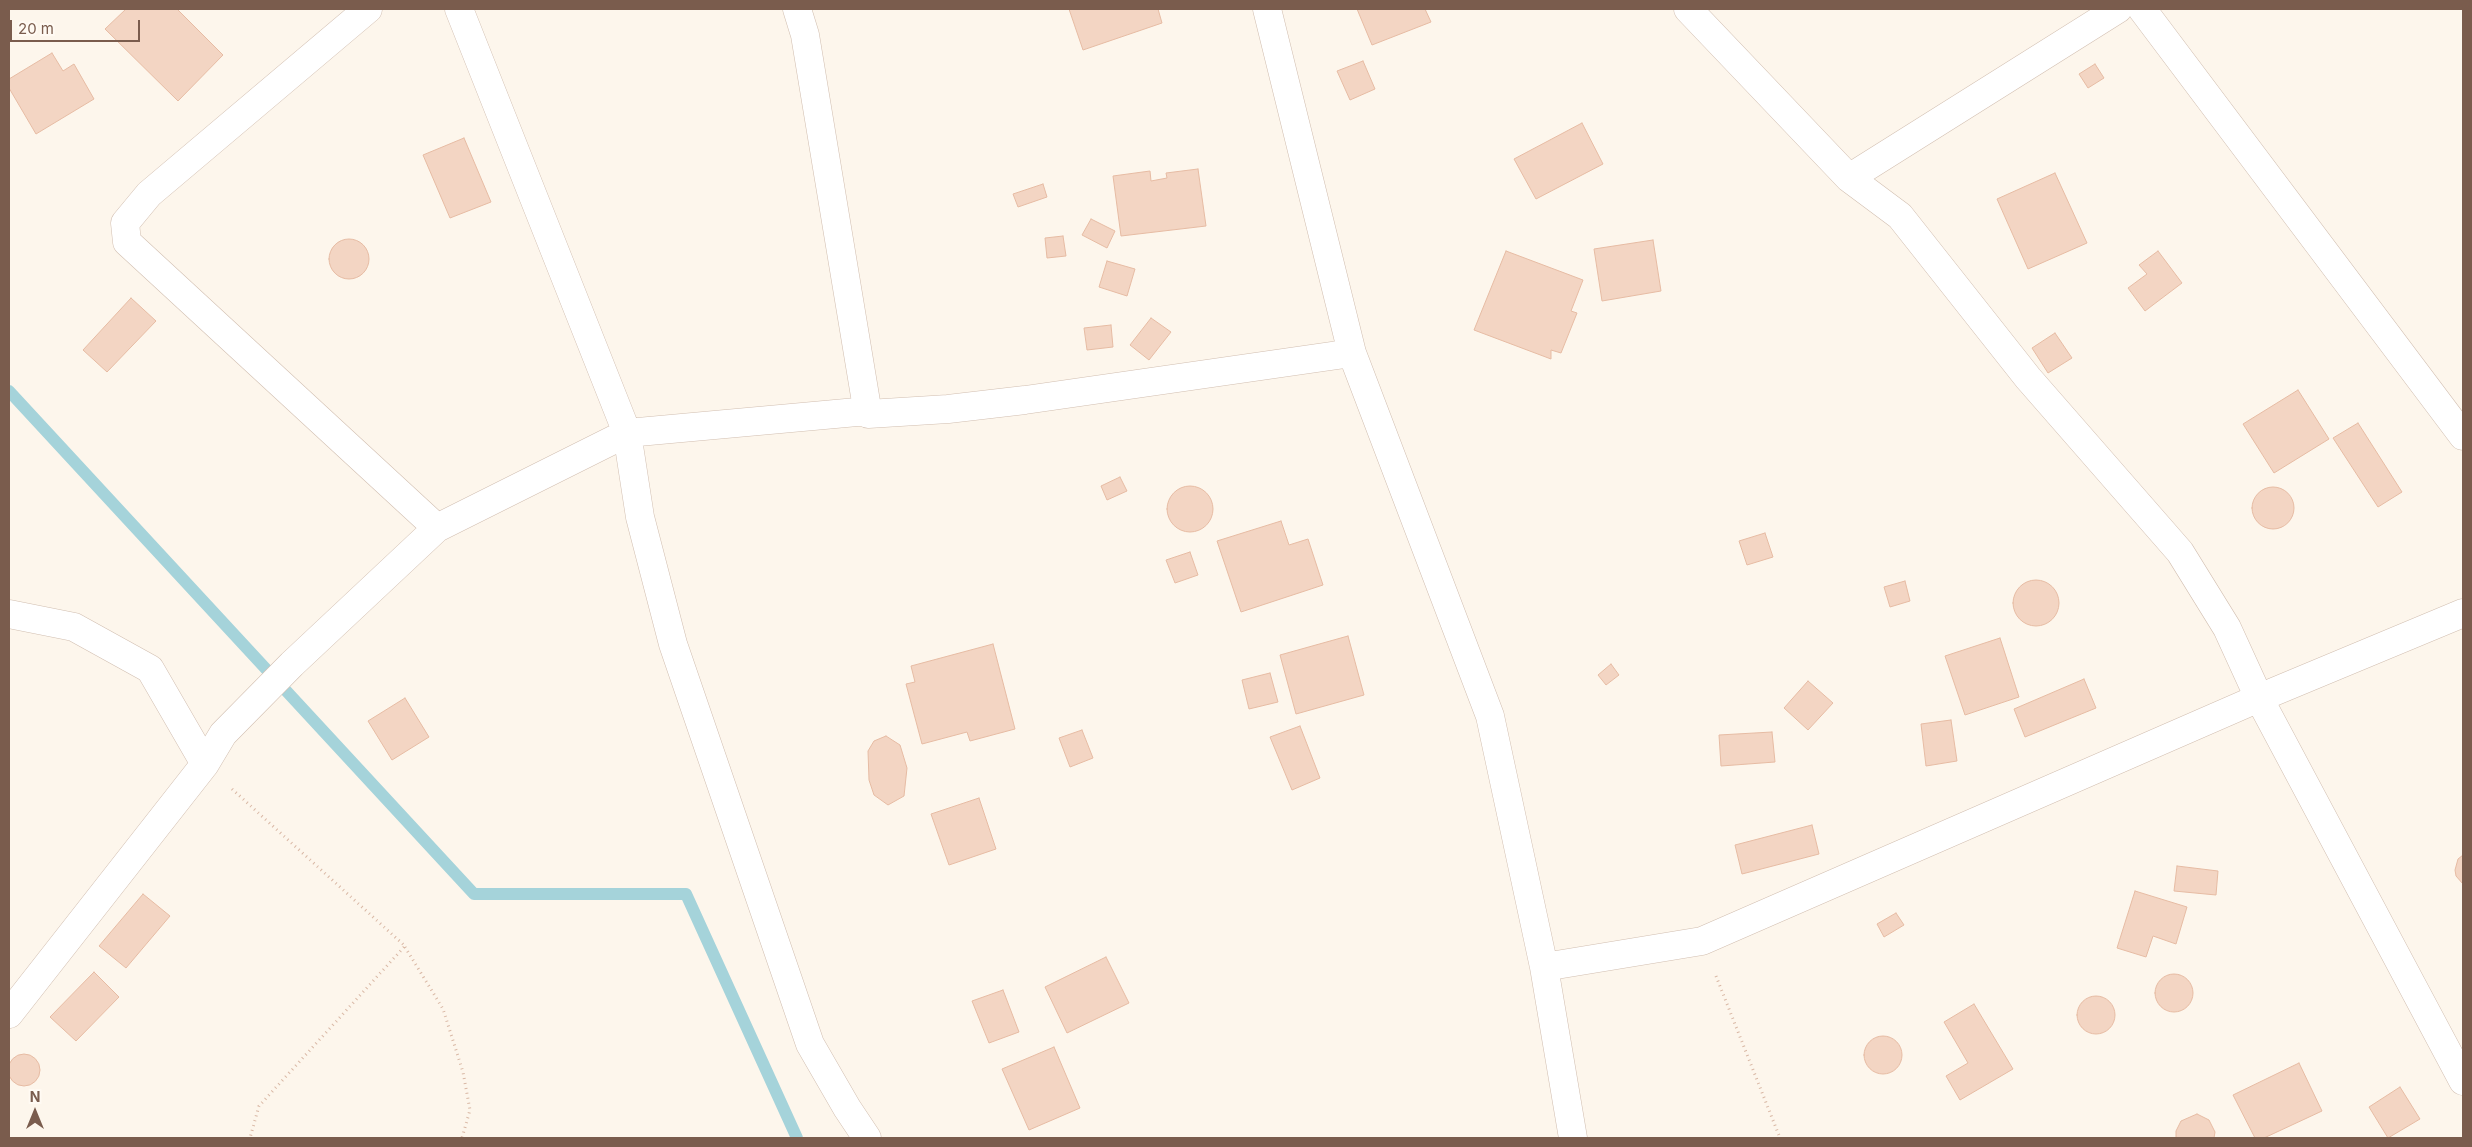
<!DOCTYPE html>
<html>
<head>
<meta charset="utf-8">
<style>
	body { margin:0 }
	#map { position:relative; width:2472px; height:1147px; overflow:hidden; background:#fdf6ec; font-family:Inter,sans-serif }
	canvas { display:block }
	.frame { position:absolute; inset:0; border:10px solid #7a5c4d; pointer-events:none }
	.north { position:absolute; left:10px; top:1087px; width:50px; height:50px; -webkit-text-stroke:4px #fffaf3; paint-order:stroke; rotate:0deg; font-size:14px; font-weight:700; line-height:20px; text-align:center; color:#7a5c4d }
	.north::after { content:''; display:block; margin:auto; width:18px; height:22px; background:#7a5c4d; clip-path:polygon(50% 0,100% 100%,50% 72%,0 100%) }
	.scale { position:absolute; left:10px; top:20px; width:130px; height:22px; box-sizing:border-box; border:2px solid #7a5c4d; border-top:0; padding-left:6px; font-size:15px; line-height:18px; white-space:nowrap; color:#7a5c4d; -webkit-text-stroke:4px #fffaf3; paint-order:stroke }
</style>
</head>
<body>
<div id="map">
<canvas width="2472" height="1147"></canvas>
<div class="frame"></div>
<div class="north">N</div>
<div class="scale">20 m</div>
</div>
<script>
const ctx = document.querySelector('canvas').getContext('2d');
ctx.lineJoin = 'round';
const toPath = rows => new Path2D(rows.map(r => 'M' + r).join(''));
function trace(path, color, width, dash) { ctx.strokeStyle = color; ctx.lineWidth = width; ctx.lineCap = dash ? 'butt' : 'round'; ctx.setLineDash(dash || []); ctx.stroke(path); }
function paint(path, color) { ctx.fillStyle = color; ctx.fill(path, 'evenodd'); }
trace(toPath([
	[9,391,474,894,686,894,797,1138]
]), '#a5d3da', 12);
const building = toPath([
	[126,9,177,9,223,55,178,101,105,29,126,9],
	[1069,9,1158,9,1162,23,1083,50,1069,9],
	[1357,9,1425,9,1431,22,1372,45,1357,9],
	[52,53,63,71,74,64,94,99,36,134,9,88,9,79,52,53],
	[1363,61,1375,89,1350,100,1337,71,1363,61],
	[2095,64,2104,78,2088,88,2079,74,2095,64],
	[1582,123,1603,164,1536,199,1514,159,1582,123],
	[464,138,491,202,450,218,423,155,464,138],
	[1198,169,1206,226,1121,236,1113,176,1150,171,1151,181,1167,178,1166,173,1198,169],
	[2055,173,2087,243,2028,269,1997,199,2055,173],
	[1043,184,1047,197,1018,207,1013,194,1043,184],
	[1091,219,1115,231,1107,248,1082,235,1091,219],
	[1063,236,1066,256,1047,258,1045,238,1063,236],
	'329 259a20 20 0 1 1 40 0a20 20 0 1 1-40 0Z',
	[1653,240,1661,291,1602,301,1594,249,1653,240],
	[1506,251,1583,280,1571,311,1577,313,1561,353,1551,350,1551,359,1474,330,1506,251],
	[2158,251,2182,283,2145,311,2128,288,2147,274,2139,265,2158,251],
	[1107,261,1135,269,1127,296,1099,287,1107,261],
	[131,298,156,321,107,372,83,350,131,298],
	[1151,318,1171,332,1149,360,1130,345,1151,318],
	[1111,325,1113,347,1087,350,1084,328,1111,325],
	[2055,333,2072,358,2048,373,2032,348,2055,333],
	[2298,390,2329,439,2274,473,2243,424,2298,390],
	[2358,423,2402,492,2378,507,2333,438,2358,423],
	[1120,477,1127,491,1107,500,1101,486,1120,477],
	'1167 509a23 23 0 1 1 46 0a23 23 0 1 1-46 0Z',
	'2252 508a21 21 0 1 1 42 0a21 21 0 1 1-42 0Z',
	[1281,521,1289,545,1308,539,1323,585,1241,612,1217,541,1281,521],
	[1765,533,1773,557,1747,565,1739,541,1765,533],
	[1190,552,1198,575,1175,583,1166,560,1190,552],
	'2013 603a23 23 0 1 1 46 0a23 23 0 1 1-46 0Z',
	[1905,581,1910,601,1890,607,1884,587,1905,581],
	[1348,636,1364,695,1296,714,1280,655,1348,636],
	[2000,638,2019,697,1965,715,1945,656,2000,638],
	[993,644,1015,729,970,741,967,732,922,744,906,684,915,682,911,666,993,644],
	[1611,664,1619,675,1606,685,1598,675,1611,664],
	[1270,673,1278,702,1249,709,1242,680,1270,673],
	[2084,679,2096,708,2025,737,2014,709,2084,679],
	[1808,681,1833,703,1808,730,1784,708,1808,681],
	[405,698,429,737,392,760,368,721,405,698],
	[1951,720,1957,761,1926,766,1921,724,1951,720],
	[1300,726,1320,778,1292,790,1270,737,1300,726],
	[1082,730,1093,758,1070,767,1059,738,1082,730],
	[1772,732,1775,762,1721,766,1719,735,1772,732],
	[886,736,900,745,907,768,904,796,888,805,874,795,869,780,868,751,874,741,886,736],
	[979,798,996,849,949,865,931,814,979,798],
	[1812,825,1819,854,1742,874,1735,845,1812,825],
	[2463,855,2463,854,2463,884,2456,876,2455,870,2458,859,2463,855],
	[2177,866,2218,871,2216,895,2174,891,2177,866],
	[2135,891,2187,907,2176,944,2153,936,2146,957,2117,948,2135,891],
	[143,894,170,916,126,968,99,946,143,894],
	[1896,913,1904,925,1884,937,1877,924,1896,913],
	[1106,957,1129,1003,1067,1033,1045,987,1106,957],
	[94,972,119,997,76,1041,50,1017,94,972],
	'2155 993a19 19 0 1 1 38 0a19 19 0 1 1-38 0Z',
	[1003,990,1019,1032,989,1043,972,1001,1003,990],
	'2077 1015a19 19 0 1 1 38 0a19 19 0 1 1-38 0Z',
	[1974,1004,2013,1069,1960,1100,1946,1076,1968,1063,1944,1022,1974,1004],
	'1864 1055a19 19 0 1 1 38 0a19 19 0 1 1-38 0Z',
	[1054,1047,1080,1108,1029,1130,1002,1069,1054,1047],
	'8 1070a16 16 0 1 1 32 0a16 16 0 1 1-32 0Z',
	[2299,1063,2322,1111,2264,1138,2255,1138,2233,1095,2299,1063],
	[2400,1087,2420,1119,2388,1138,2369,1107,2400,1087],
	[2197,1114,2209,1120,2215,1132,2214,1138,2176,1138,2176,1131,2181,1121,2197,1114]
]);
paint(building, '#f3d5c3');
trace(building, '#e6bba3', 1);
const street = toPath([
	[368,9,149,194,125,223,127,242,437,528],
	[459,9,627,433,640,517,673,644,810,1044,847,1108,867,1138],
	[797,9,805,35,868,414,948,409,1025,400,1352,353],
	[1267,9,1352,353,1490,716,1544,967,1573,1138],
	[1688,9,1849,178,1900,216,2028,378,2180,552,2227,628,2259,698,2463,1081],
	[2142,9,2463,436],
	[1849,178,2118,9],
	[9,614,74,627,150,669,205,764],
	[1544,967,1702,941,2259,698,2463,613],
	[9,1014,205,764,223,734,292,664,437,528,627,433,868,411]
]);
trace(street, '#d1beb0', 29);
trace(toPath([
	[232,789,405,946,259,1106,250,1138],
	[405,947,443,1009,463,1072,470,1110,462,1138],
	[1716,976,1780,1138]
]), '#d9b8a5', 3, [1, 4]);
trace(street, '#fff', 28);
</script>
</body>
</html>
